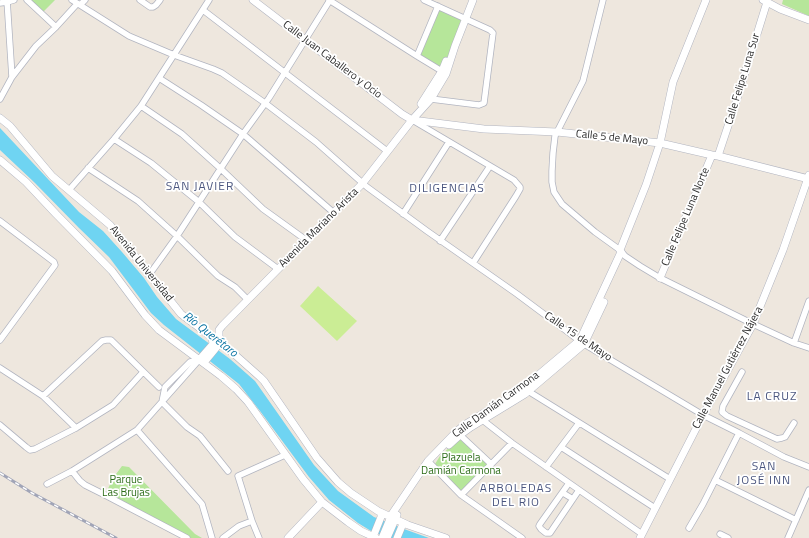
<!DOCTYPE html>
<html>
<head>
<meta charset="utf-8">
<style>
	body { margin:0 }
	canvas { display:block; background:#eee7de }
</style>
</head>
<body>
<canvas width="809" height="538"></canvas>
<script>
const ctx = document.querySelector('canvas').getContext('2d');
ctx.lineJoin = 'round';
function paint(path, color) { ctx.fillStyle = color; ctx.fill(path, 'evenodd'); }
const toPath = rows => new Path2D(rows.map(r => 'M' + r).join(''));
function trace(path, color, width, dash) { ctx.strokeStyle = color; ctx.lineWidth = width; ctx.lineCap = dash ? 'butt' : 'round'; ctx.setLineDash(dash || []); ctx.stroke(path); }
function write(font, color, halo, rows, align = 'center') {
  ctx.font = font + ' "Titillium Web",sans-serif'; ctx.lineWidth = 3.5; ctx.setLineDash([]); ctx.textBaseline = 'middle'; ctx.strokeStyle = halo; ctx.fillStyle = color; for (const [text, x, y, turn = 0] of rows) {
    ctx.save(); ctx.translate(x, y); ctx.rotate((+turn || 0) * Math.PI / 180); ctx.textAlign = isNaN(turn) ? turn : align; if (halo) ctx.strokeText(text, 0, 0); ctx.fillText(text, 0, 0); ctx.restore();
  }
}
paint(toPath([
	[27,0,55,0,41,14],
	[783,0,809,0,809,16,782,4],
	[438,6,462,17,453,44,442,71,417,56],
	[460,438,488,464,461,491,435,464,440,456],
	[122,466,129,467,195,534,202,538,191,538,106,493,113,478]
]), '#b6e69a');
paint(toPath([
	[318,286,357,321,337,341,300,306]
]), '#cbed95');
paint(toPath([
	[0,128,79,212,103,231,122,252,144,278,157,297,176,319,230,359,255,381,314,465,338,491,374,517,404,529,429,538,390,538,371,531,358,523,329,500,309,477,260,411,239,384,164,325,151,313,109,257,79,228,35,183,0,150]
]), '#6fd4f2');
const street = toPath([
	[7,0,12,77],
	[27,0,56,27],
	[72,0,129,36,174,55,213,69,222,73,265,103,316,142,367,187,427,231,517,294,584,344,703,415,739,433,784,457,809,467],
	[140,0,150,7,153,7,156,5,160,0],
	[329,0,417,56,445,73],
	[424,0,490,30,493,33,484,103,479,105,431,99],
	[603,0,583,81,555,136,553,153,552,171,552,182,554,192,562,204,595,232,620,250,625,256,640,266,660,278,753,324,794,343,809,348],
	[0,3,7,2,14,0],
	[80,5,85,0],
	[203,10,387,151],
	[417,56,438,6],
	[159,78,201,105,243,134,334,213],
	[0,99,12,77,36,46,56,27,77,4],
	[141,106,182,134,221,169,263,209,306,240],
	[414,121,514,180,520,187,520,189,516,196,473,263],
	[114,139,151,163,199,202,235,237,278,269],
	[88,168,138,201,177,236,218,276,235,287,247,299],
	[69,190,114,139,141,106,209,0],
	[403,214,449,142],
	[0,221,54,262,55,265,0,340],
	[440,241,490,166],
	[149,275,177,236,243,134,269,98,330,0],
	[794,343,809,301],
	[0,368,43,396,76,428],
	[742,372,723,406,722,412,727,416,777,439,782,438,785,437,794,423],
	[526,389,528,391,670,479],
	[43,396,102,341,106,340,111,340,159,387],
	[162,402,187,427,200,436,228,471],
	[162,402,165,387,190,362,199,360],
	[480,418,512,443,642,534],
	[0,425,26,447,30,450,35,449,76,428,113,405,143,372],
	[137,430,202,504,212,538],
	[460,435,491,464],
	[561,447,655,508],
	[428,461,461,495,522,538],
	[546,467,579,423],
	[72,471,80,481,85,485,107,496,187,538],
	[715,480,796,520],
	[569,483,540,524,539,526,541,529,546,533,550,533,579,490],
	[47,484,72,471,137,430,199,360],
	[563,493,573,499],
	[461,495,512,443],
	[689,528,703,504,739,433],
	[720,534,728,538],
	[223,538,239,526,252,521],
	[259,538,252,521,238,476,285,455],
	[788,538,809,490]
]);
const secondary = toPath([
	[253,0,402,114,412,120,484,129,557,132,660,143,712,155,718,156,809,179],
	[763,0,780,9,809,20],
	[421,104,442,71,446,61],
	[0,118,10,126,52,176,110,225,181,314,233,353,260,377,264,381,317,458,338,482,351,493,378,511,408,525,446,538],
	[718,156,736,102,767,2],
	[0,160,26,182,56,214,112,271,145,315,159,330,221,376,236,389,248,402,303,479,322,502,348,522,361,531,376,538],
	[620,250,646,185,660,143,673,82,706,0],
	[660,278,712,155],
	[199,360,206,360,220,343,220,339,219,336,219,330,222,326,362,184,412,120,431,99,446,74,455,46,473,0],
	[199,360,213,344,212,337],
	[449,445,460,435,471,427,525,394,584,344,604,302],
	[373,537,381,517,381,513],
	[288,538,322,502],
	[382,538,392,514,428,461,457,431,466,424,502,402,524,387,580,340,621,252],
	[387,538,397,515],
	[397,538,402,526,404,523],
	[640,538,703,415,753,324,783,250,809,175]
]);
trace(street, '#b2b5c0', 7);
trace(secondary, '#b2b5c0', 8);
trace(street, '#fff', 5.5);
trace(secondary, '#fff', 7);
const rail = toPath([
	[0,473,32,493,116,538]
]);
trace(rail, '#a1a5b7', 3);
trace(rail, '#fff', 1.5, [4.5]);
write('11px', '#2c2c2c', '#fff', [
	["Calle Juan Caballero y Ocio",332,60,37],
	["Calle Felipe Luna Sur",743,79,-73],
	["Calle 5 de Mayo",612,138,6],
	["Calle Felipe Luna Norte",686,217,-67],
	["Avenida Mariano Arista",319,228,-45],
	["Avenida Universidad",141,264,51],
	["Calle 15 de Mayo",578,337,34],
	["Calle Manuel Gutiérrez Nájera",728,368,-62],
	["Calle Damián Carmona",496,405,-36]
]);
write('11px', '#2d6d19', '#fff', [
	["Plazuela",461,458],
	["Damián Carmona",461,471],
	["Parque",126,480],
	["Las Brujas",126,493]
]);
ctx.letterSpacing = '1px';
write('12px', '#4b567f', '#fff', [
	["SAN JAVIER",200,187],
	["DILIGENCIAS",447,189],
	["LA CRUZ",772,397],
	["SAN",764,467],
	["JOSÉ INN",764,481],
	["ARBOLEDAS",516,489],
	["DEL RIO",516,503]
]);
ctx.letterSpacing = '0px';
write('italic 12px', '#0a74a3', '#fff', [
	["Río Querétaro",210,335,38]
]);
</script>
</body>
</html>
